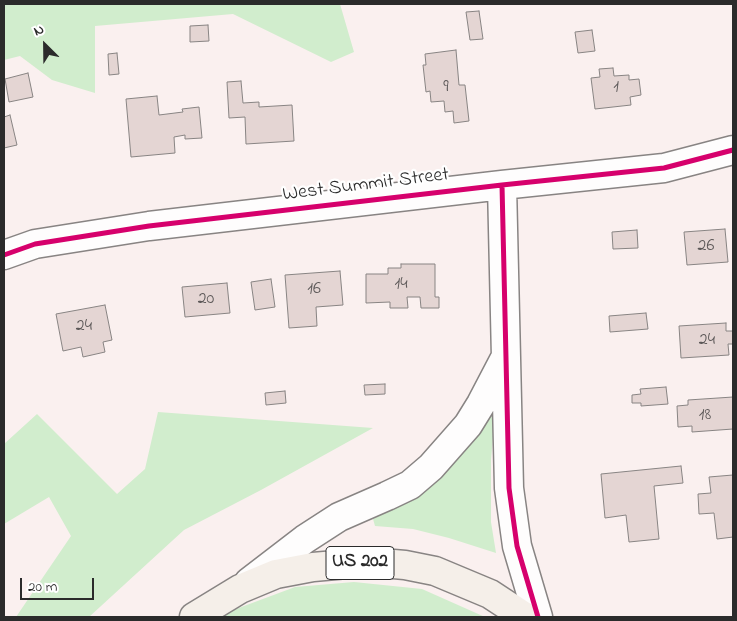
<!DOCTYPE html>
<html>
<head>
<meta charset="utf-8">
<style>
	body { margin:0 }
	#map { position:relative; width:737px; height:621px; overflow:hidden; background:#faf0ef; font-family:"Indie Flower",sans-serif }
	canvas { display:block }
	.frame { position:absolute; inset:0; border:5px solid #2b2b2b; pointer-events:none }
	.north { position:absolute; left:20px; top:20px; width:50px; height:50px; -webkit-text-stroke:4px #fff; paint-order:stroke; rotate:337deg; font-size:14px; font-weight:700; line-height:20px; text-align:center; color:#2b2b2b }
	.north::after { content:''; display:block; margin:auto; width:18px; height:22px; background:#2b2b2b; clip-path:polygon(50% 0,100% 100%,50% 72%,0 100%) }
	.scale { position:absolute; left:20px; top:578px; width:74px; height:22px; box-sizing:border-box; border:2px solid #2b2b2b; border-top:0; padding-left:6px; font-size:15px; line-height:18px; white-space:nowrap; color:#2b2b2b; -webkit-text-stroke:4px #fff; paint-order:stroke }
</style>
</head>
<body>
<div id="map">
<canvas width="737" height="621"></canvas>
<div class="frame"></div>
<div class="north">N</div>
<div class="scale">20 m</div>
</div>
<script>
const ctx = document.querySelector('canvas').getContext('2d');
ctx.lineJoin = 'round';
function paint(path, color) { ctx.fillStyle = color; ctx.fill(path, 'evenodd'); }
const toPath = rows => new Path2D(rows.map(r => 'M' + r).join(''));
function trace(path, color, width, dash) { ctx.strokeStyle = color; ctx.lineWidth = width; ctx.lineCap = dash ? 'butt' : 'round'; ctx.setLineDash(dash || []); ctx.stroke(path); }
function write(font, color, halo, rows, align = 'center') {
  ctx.font = font + ' "Indie Flower",sans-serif'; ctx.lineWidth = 4.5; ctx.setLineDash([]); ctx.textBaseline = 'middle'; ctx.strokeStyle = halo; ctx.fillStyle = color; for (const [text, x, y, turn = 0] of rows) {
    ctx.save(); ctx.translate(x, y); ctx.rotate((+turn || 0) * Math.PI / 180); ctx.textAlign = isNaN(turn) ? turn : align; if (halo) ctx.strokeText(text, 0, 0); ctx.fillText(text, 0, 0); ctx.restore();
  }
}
paint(toPath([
	[4,4,340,4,354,52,331,62,233,14,95,26,95,93,52,80,20,56,4,60],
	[158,412,373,428,261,490,184,530,89,617,16,617,71,536,49,497,4,524,4,444,37,414,117,494,145,469],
	[490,412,495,413,491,460,491,522,496,553,449,538,413,529,375,526,373,519,407,501],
	[354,582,422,589,485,617,220,617,228,612,295,587]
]), '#d1edcd');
const building = toPath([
	[479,11,483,39,470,40,466,12,479,11],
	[208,25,209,41,190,42,190,26,208,25],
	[592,30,595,51,578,53,575,32,592,30],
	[456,50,459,85,465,85,469,121,454,123,453,111,445,112,444,101,431,102,430,91,426,92,423,65,426,65,425,54,456,50],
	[117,53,119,74,109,75,108,54,117,53],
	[613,68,614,76,629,75,629,80,639,79,641,95,630,97,631,105,595,109,591,78,600,77,599,69,613,68],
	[28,73,33,97,9,102,5,79,28,73],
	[241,81,243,103,259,102,259,107,292,105,294,141,246,144,245,117,229,118,227,82,241,81],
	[157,96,159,115,183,112,182,109,199,107,202,138,185,139,185,135,174,137,175,153,131,157,126,99,157,96],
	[10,115,17,145,4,148,4,117,10,115],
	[725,229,728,262,687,265,684,232,725,229],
	[637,230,638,248,613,249,612,232,637,230],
	[401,264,435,264,435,297,439,297,439,308,421,308,420,297,407,297,408,308,390,308,390,302,366,303,366,274,388,274,388,268,401,268,401,264],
	[340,271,343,305,316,307,317,326,289,328,285,275,340,271],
	[271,279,275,307,255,310,251,282,271,279],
	[227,283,230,313,185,317,182,287,227,283],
	[105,305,112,340,103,342,105,352,83,357,81,347,63,351,56,314,105,305],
	[646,313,648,329,610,332,609,316,646,313],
	[726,323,726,331,733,331,733,344,728,344,729,355,681,358,679,326,726,323],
	[385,384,385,394,365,395,364,385,385,384],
	[666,387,668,404,641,406,641,403,632,403,632,395,641,394,640,389,666,387],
	[285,391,286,403,266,405,265,393,285,391],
	[733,397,733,429,692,432,692,426,678,427,677,406,688,405,688,400,733,397],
	[681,466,683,483,654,486,659,539,629,542,626,515,605,518,601,474,681,466],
	[733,475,733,537,717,539,714,513,699,514,698,494,711,493,709,477,733,475]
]);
paint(building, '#e4d5d3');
trace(building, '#888483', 1);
const minor = toPath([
	[502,185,509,488,517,546,538,617],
	[4,255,35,244,149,226,502,185,664,168,733,150],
	[249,582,305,539,339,517,387,496,410,485,431,467,468,425,481,404,504,360]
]);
const major = toPath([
	[194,617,240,589,276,574,313,567,370,562,405,565,435,571,490,594,525,617]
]);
trace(minor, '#888483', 31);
trace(major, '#888483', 31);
trace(minor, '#fefdfd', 28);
trace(major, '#f5efe9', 28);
trace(toPath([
	[502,185,509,488,517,546,538,617],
	[4,255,35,244,149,226,502,185,664,168,733,150]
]), '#d6006c', 5);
write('18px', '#5c5858', null, [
	["9",446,88],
	["1",616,88],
	["26",706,247],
	["14",401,285],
	["16",314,290],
	["20",206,300],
	["24",84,327],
	["24",707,341],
	["18",705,416]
]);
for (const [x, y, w] of [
	[360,563,68]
]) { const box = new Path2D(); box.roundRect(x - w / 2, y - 16.5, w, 33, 4); ctx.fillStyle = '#fff'; ctx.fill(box); trace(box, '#2b2b2b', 1); }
write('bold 19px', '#2b2b2b', null, [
	["US 202",360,563]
]);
write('20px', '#2b2b2b', '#fff', [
	["West Summit Street",366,186,-7]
]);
</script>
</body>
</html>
